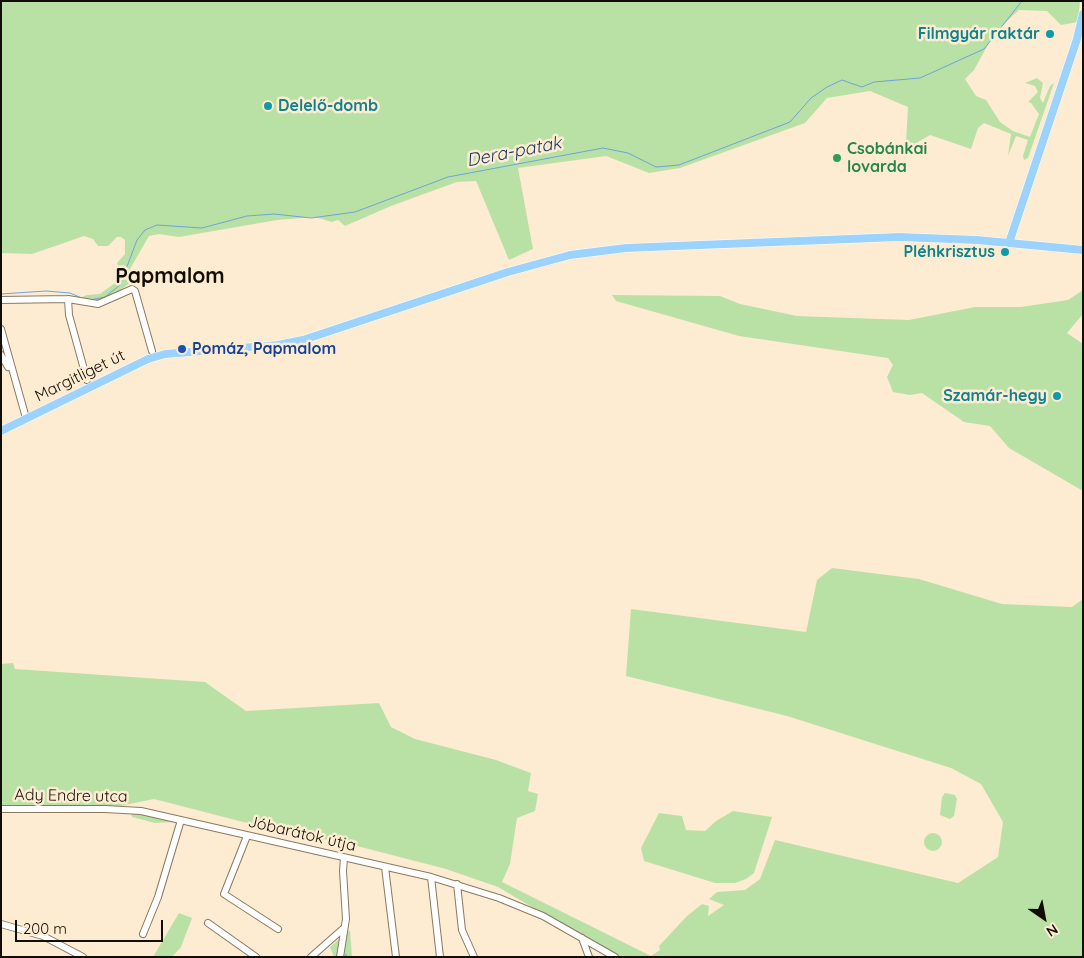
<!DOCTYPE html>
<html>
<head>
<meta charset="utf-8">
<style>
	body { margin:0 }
	#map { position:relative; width:1084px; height:958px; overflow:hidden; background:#fdecd1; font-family:Quicksand,sans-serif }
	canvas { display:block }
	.frame { position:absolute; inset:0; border:2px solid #130e05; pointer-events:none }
	.north { position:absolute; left:1019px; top:893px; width:50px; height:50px; -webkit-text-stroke:4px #fdecd1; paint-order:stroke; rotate:147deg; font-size:14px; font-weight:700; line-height:20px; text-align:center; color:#130e05 }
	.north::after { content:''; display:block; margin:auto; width:18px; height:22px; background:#130e05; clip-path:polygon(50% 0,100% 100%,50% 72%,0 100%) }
	.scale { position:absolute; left:15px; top:920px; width:148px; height:22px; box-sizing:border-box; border:2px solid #130e05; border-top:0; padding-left:6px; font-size:15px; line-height:18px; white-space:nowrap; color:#130e05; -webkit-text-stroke:4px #fdecd1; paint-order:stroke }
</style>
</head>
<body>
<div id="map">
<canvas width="1084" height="958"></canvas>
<div class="frame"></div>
<div class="north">N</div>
<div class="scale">200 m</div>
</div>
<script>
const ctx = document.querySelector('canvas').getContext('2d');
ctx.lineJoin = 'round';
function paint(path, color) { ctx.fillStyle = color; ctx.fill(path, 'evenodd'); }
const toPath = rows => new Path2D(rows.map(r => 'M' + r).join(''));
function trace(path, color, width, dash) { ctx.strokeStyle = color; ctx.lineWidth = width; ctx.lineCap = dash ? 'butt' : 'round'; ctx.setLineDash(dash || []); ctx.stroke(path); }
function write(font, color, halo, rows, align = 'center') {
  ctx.font = font + ' Quicksand,sans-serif'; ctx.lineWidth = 5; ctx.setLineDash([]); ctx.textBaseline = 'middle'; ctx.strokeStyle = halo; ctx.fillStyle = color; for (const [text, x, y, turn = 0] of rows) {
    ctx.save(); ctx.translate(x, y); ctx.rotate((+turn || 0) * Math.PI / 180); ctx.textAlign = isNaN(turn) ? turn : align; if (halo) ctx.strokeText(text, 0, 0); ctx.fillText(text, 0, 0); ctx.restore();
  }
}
paint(toPath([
	[1,1,1080,1,1078,22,1061,25,1047,11,1019,10,995,32,974,70,965,79,976,96,986,100,1000,122,1013,131,1030,137,1039,114,1031,103,1028,102,1038,92,1035,86,1025,83,1037,78,1043,83,1040,98,1043,103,1050,86,1054,83,1028,158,1024,160,1023,156,1028,140,1016,136,1008,156,1011,134,984,123,978,128,971,149,930,135,918,142,916,153,913,152,912,145,906,143,908,107,870,91,827,98,805,123,680,168,649,173,606,156,518,168,533,249,509,260,476,181,457,182,391,206,345,226,338,220,332,222,315,217,277,220,179,237,159,234,149,236,130,269,131,282,118,292,96,303,80,298,87,295,100,294,119,280,121,273,117,263,125,254,125,240,121,237,117,237,108,246,98,246,93,239,84,236,32,254,1,253],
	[1083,290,1083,314,1067,333,1083,344,1083,491,1009,448,990,426,964,422,922,393,910,395,893,392,887,377,893,365,888,358,739,336,616,301,612,295,720,296,740,304,797,316,909,320,975,307,1021,307,1068,300],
	[832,568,919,579,1002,604,1072,607,1083,599,1083,957,617,957,498,887,446,869,357,846,251,824,154,799,105,809,1,808,1,664,13,663,15,669,205,682,246,711,379,703,391,727,415,739,496,760,531,773,528,791,538,794,535,811,517,818,510,864,502,882,651,956,660,950,659,946,687,916,702,904,709,906,708,916,724,905,709,899,717,892,745,890,760,879,775,840,958,883,998,857,1003,822,981,784,951,768,787,716,626,676,631,609,806,632,817,580],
	[945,793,955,795,957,799,954,816,950,819,940,815,942,797],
	[733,811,772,817,754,873,746,879,735,883,715,883,644,861,641,848,659,813,682,816,686,830,705,831,716,821],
	[131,814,144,814,173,822,155,823,132,817],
	'924 842a9 9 0 1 1 18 0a9 9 0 1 1-18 0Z',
	[179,913,192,918,181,947,172,957,153,957],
	[350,930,352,957,334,957,330,947]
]), '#bae1a5');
trace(toPath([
	[1,294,46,291,70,293,84,299],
	[90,300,105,297,120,285,137,240,145,230,157,225,202,228,247,216,274,214,311,218,355,212,448,177,603,148,628,153,656,167,679,165,790,122,811,98,827,87,842,80,862,87,874,82,920,78,984,49,1022,1],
	[346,954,346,957]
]), '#6da3df', 1);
const minor = toPath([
	[68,299,69,315,87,380],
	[1,300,68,299,98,304,132,289,135,291,152,351],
	[1,329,26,418],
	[1,355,8,367],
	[1,809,105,809,141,811,431,877,499,898,543,916,615,957],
	[247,836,224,894,278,929],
	[385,867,396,957],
	[431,877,440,957],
	[457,884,462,930,474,957],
	[208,923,256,957],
	[1,924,43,936,83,957],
	[143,934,158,897,181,820],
	[582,938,589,957],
	[311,957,344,928],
	[340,957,346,919,343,871,344,858]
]);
const major = toPath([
	[1009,243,1077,39,1083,14],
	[1,431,148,359,165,354,278,345,303,340,508,272,570,255,626,248,899,237,977,240,1083,250]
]);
trace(minor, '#897a61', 8);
trace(major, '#fff', 9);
trace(minor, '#fff', 6);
trace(major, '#9bd3fe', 8);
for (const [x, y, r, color] of [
	[1050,34,5,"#0f9aa8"],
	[268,106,5,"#0f9aa8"],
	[837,158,5,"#2e9e5b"],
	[1005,252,5,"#0f9aa8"],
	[182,349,5,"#1a4fb4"],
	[1057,396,5,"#0f9aa8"]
]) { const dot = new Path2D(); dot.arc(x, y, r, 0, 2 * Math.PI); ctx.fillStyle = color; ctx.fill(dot); trace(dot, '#fdecd1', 2); }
write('bold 16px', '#0d838f', '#fdecd1', [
	["Filmgyár raktár",1040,34],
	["Delelő-domb",278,106,"left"],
	["Pléhkrisztus",995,252],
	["Szamár-hegy",1047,396]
], 'right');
write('bold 16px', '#27864d', '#fdecd1', [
	["Csobánkai",847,149],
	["lovarda",847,167]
], 'left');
write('bold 16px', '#164399', '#fdecd1', [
	["Pomáz, Papmalom",192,349]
], 'left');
write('16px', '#130e05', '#fdecd1', [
	["Margitliget út",80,376,-26],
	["Ady Endre utca",71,796,1],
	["Jóbarátok útja",302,834,13]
]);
write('italic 18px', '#10375e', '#fdecd1', [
	["Dera-patak",514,152,-11]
]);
write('bold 21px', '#130e05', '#fdecd1', [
	["Papmalom",170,277]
]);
</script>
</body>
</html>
